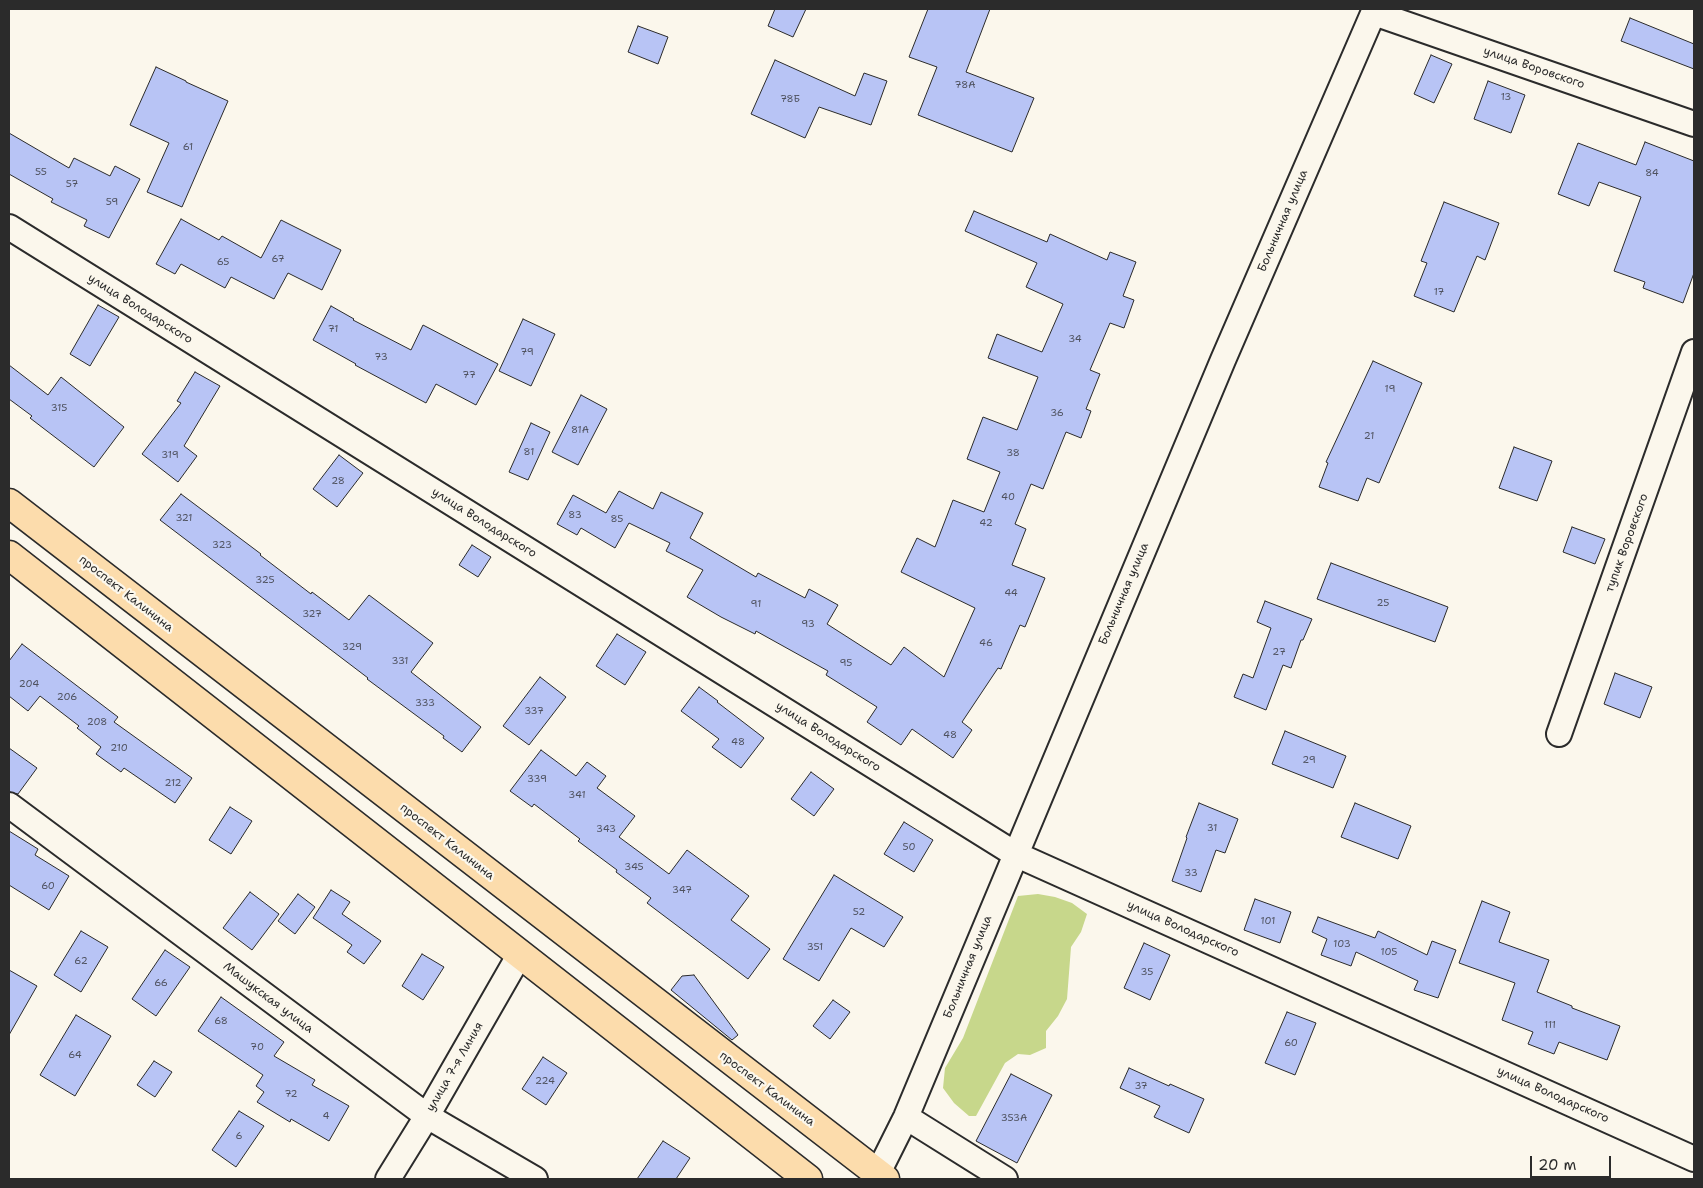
<!DOCTYPE html>
<html>
<head>
<meta charset="utf-8">
<style>
	body { margin:0 }
	#map { position:relative; width:1703px; height:1188px; overflow:hidden; background:#fbf7ec; font-family:"Shantell Sans",sans-serif }
	canvas { display:block }
	.frame { position:absolute; inset:0; border:10px solid #2b2b2b; pointer-events:none }
	.scale { position:absolute; left:1530px; top:1156px; width:81px; height:22px; box-sizing:border-box; border:2px solid #2b2b2b; border-top:0; padding-left:6px; font-size:15px; line-height:18px; white-space:nowrap; color:#2b2b2b; -webkit-text-stroke:4px #fbf7ec; paint-order:stroke }
</style>
</head>
<body>
<div id="map">
<canvas width="1703" height="1188"></canvas>
<div class="frame"></div>
<div class="scale">20 m</div>
</div>
<script>
const ctx = document.querySelector('canvas').getContext('2d');
ctx.lineJoin = 'round';
function paint(path, color) { ctx.fillStyle = color; ctx.fill(path, 'evenodd'); }
const toPath = rows => new Path2D(rows.map(r => 'M' + r).join(''));
function trace(path, color, width, dash) { ctx.strokeStyle = color; ctx.lineWidth = width; ctx.lineCap = dash ? 'butt' : 'round'; ctx.setLineDash(dash || []); ctx.stroke(path); }
function write(font, color, halo, rows, align = 'center') {
  ctx.font = font + ' "Shantell Sans",sans-serif'; ctx.lineWidth = 4.5; ctx.setLineDash([]); ctx.textBaseline = 'middle'; ctx.strokeStyle = halo; ctx.fillStyle = color; for (const [text, x, y, turn = 0] of rows) {
    ctx.save(); ctx.translate(x, y); ctx.rotate((+turn || 0) * Math.PI / 180); ctx.textAlign = isNaN(turn) ? turn : align; if (halo) ctx.strokeText(text, 0, 0); ctx.fillText(text, 0, 0); ctx.restore();
  }
}
paint(toPath([
	[1038,894,1055,897,1072,903,1087,914,1081,932,1071,947,1067,999,1058,1016,1046,1031,1046,1048,1030,1055,1018,1054,1005,1063,976,1116,969,1116,954,1103,943,1088,945,1068,963,1038,1018,896]
]), '#c7d78b');
const building = toPath([
	[775,9,806,9,793,37,768,26,775,9],
	[928,9,990,9,966,72,1034,98,1012,152,918,115,937,67,909,57,928,9],
	[1630,18,1694,44,1694,69,1621,41,1630,18],
	[638,26,668,37,658,64,628,52,638,26],
	[1431,55,1452,64,1434,103,1414,94,1431,55],
	[775,60,855,96,864,73,887,81,871,125,819,107,805,138,751,114,775,60],
	[156,67,186,81,186,82,228,101,182,207,147,192,169,143,130,125,156,67],
	[1488,81,1525,95,1511,133,1474,119,1488,81],
	[9,133,69,168,74,158,110,176,115,166,140,179,109,238,84,226,87,220,51,202,53,199,9,174,9,133],
	[1645,142,1694,161,1694,273,1683,303,1643,288,1645,282,1614,271,1641,197,1599,182,1589,206,1558,194,1578,143,1636,165,1645,142],
	[1444,202,1499,223,1485,260,1477,256,1454,312,1414,296,1427,263,1421,261,1444,202],
	[974,211,1047,242,1050,234,1107,260,1110,252,1136,262,1123,296,1134,300,1124,328,1110,323,1090,370,1100,374,1086,409,1091,411,1081,438,1066,432,1043,489,1031,484,1015,524,1026,529,1012,565,1045,578,1025,627,1020,625,1001,669,998,668,962,722,972,730,953,758,912,729,901,745,867,722,877,707,826,675,828,671,756,631,755,634,721,617,687,597,703,570,666,551,670,543,629,523,615,548,581,528,577,535,557,524,573,495,606,513,619,491,653,509,661,492,703,513,690,538,756,577,758,573,805,598,809,589,838,605,827,624,891,665,904,647,944,677,975,608,901,572,917,538,935,547,953,500,984,512,1000,472,967,459,983,417,1017,430,1038,377,988,358,997,334,1042,352,1063,304,1026,287,1037,263,965,231,974,211],
	[181,219,219,240,222,236,261,258,281,220,341,250,322,290,288,273,274,299,231,277,225,288,181,264,175,274,156,264,181,219],
	[98,305,119,317,90,366,70,354,98,305],
	[331,306,354,319,353,320,411,350,423,325,498,364,476,405,436,384,426,403,355,365,356,364,313,340,331,306],
	[523,319,555,334,531,386,499,371,523,319],
	[1373,361,1422,383,1379,483,1367,478,1358,501,1319,487,1328,463,1326,462,1373,361],
	[9,365,48,395,61,377,124,427,94,467,30,418,32,416,9,399,9,365],
	[195,372,220,386,184,446,197,456,178,482,142,454,181,403,177,401,195,372],
	[581,395,607,409,578,465,552,452,581,395],
	[531,423,550,432,528,480,509,472,531,423],
	[1514,447,1552,461,1537,501,1499,488,1514,447],
	[339,455,363,473,337,507,313,489,339,455],
	[181,494,261,554,260,555,311,594,312,592,349,620,369,595,433,643,411,672,481,727,462,752,443,738,444,736,367,679,368,678,160,520,181,494],
	[1572,527,1605,539,1595,564,1563,552,1572,527],
	[472,545,491,557,478,577,459,565,472,545],
	[1331,563,1448,607,1435,642,1317,599,1331,563],
	[1265,601,1312,619,1303,640,1301,640,1291,668,1283,665,1266,710,1234,697,1243,674,1253,678,1271,628,1257,622,1265,601],
	[617,634,646,652,625,685,596,666,617,634],
	[22,644,118,717,114,722,192,778,175,803,124,768,121,772,96,754,101,747,77,728,79,726,40,696,28,711,9,696,9,661,22,644],
	[1615,673,1652,687,1640,718,1604,704,1615,673],
	[540,677,566,697,529,745,503,726,540,677],
	[699,687,718,701,717,702,764,738,741,768,712,747,719,739,681,711,699,687],
	[1285,731,1346,756,1333,788,1272,764,1285,731],
	[9,748,37,768,18,794,9,792,9,748],
	[541,750,576,776,587,762,606,776,597,788,635,816,619,837,669,874,687,850,749,896,731,920,770,949,748,979,647,903,651,898,616,872,617,870,578,841,580,839,534,804,532,807,510,791,541,750],
	[811,772,834,789,814,816,791,799,811,772],
	[1199,803,1238,819,1225,853,1216,850,1201,892,1172,881,1187,838,1186,837,1199,803],
	[1355,803,1411,826,1398,859,1341,837,1355,803],
	[230,807,252,821,231,854,209,840,230,807],
	[904,822,933,840,914,872,884,854,904,822],
	[9,831,38,849,35,855,69,876,49,910,9,885,9,831],
	[834,875,903,917,884,947,851,928,819,981,783,959,834,875],
	[331,890,350,902,342,914,381,941,364,964,347,952,352,945,313,918,331,890],
	[250,892,279,914,252,950,223,928,250,892],
	[298,894,315,907,295,934,278,921,298,894],
	[1255,899,1291,912,1280,943,1244,930,1255,899],
	[1482,901,1510,912,1499,942,1549,960,1537,992,1572,1006,1572,1008,1620,1026,1607,1060,1559,1042,1554,1054,1528,1044,1533,1032,1502,1020,1515,983,1459,963,1482,901],
	[1318,917,1375,938,1378,931,1427,955,1432,941,1456,950,1438,998,1414,990,1418,981,1356,952,1351,966,1321,955,1327,939,1312,932,1318,917],
	[81,931,108,947,81,992,54,975,81,931],
	[1144,943,1170,955,1150,1000,1124,988,1144,943],
	[165,950,190,967,156,1016,132,999,165,950],
	[422,954,444,967,423,1000,402,986,422,954],
	[9,970,37,986,9,1035,9,970],
	[694,975,738,1035,732,1040,671,990,682,976,694,975],
	[221,997,284,1042,274,1056,315,1080,312,1085,349,1106,329,1141,291,1119,290,1122,257,1102,264,1092,256,1086,263,1075,198,1031,221,997],
	[833,1000,850,1012,830,1039,813,1026,833,1000],
	[1287,1012,1316,1023,1295,1075,1265,1063,1287,1012],
	[76,1015,111,1036,75,1096,40,1075,76,1015],
	[543,1057,567,1073,546,1105,522,1089,543,1057],
	[154,1061,172,1072,155,1097,137,1085,154,1061],
	[1129,1068,1169,1086,1170,1084,1204,1099,1189,1133,1154,1117,1160,1106,1120,1088,1129,1068],
	[1011,1074,1052,1095,1017,1163,976,1141,1011,1074],
	[239,1111,264,1126,236,1167,212,1150,239,1111],
	[663,1141,690,1158,676,1179,637,1179,663,1141]
]);
paint(building, '#b8c4f5');
trace(building, '#2b2b2b', 1);
const street = toPath([
	[1374,13,1694,124],
	[9,227,1015,854,1694,1159],
	[1559,734,1694,352],
	[9,805,427,1116,535,1179],
	[906,1117,1005,1179],
	[388,1179,427,1116,520,954],
	[875,1179,906,1117,1223,360,1375,9]
]);
const primary = toPath([
	[9,503,885,1179],
	[9,555,808,1179]
]);
trace(street, '#2b2b2b', 28);
trace(primary, '#2b2b2b', 31);
trace(street, '#fbf7ec', 24);
trace(primary, '#fcdcac', 28);
write('10px', '#4e515e', null, [
	["78А",965,85],
	["13",1506,97],
	["78Б",790,99],
	["61",188,147],
	["55",41,172],
	["84",1652,173],
	["57",72,184],
	["59",112,202],
	["67",278,259],
	["65",223,262],
	["17",1439,292],
	["71",333,329],
	["34",1075,339],
	["79",527,352],
	["73",381,357],
	["77",469,375],
	["19",1390,389],
	["315",59,408],
	["36",1057,413],
	["81А",580,430],
	["21",1369,436],
	["81",529,452],
	["38",1013,453],
	["319",170,455],
	["28",338,481],
	["40",1008,497],
	["83",575,515],
	["321",184,518],
	["85",617,519],
	["42",986,523],
	["323",222,545],
	["325",265,580],
	["44",1011,593],
	["25",1383,603],
	["91",756,604],
	["327",312,614],
	["93",808,624],
	["46",986,643],
	["329",352,647],
	["27",1279,652],
	["331",400,661],
	["95",846,663],
	["204",29,684],
	["206",67,697],
	["333",425,703],
	["337",534,711],
	["208",97,722],
	["48",950,735],
	["48",738,742],
	["210",119,748],
	["29",1309,760],
	["339",537,779],
	["212",173,783],
	["341",577,795],
	["31",1212,828],
	["343",606,829],
	["50",909,847],
	["345",634,867],
	["33",1191,873],
	["60",48,886],
	["347",682,890],
	["52",859,912],
	["101",1268,921],
	["103",1342,944],
	["351",815,947],
	["105",1389,952],
	["62",81,961],
	["35",1147,972],
	["66",161,983],
	["68",221,1021],
	["111",1550,1025],
	["60",1291,1043],
	["70",257,1047],
	["64",75,1055],
	["224",545,1081],
	["37",1141,1086],
	["72",291,1094],
	["4",326,1116],
	["353А",1014,1118],
	["6",239,1136]
]);
write('12px', '#2b2b2b', '#fbf7ec', [
	["улица Воровского",1534,68,19],
	["Больничная улица",1283,221,-67],
	["улица Володарского",140,309,32],
	["улица Володарского",484,523,32],
	["тупик Воровского",1627,543,-70],
	["проспект Калинина",126,594,38],
	["Больничная улица",1124,594,-67],
	["улица Володарского",828,737,32],
	["проспект Калинина",447,842,38],
	["улица Володарского",1183,929,24],
	["Больничная улица",968,967,-68],
	["Машукская улица",268,998,37],
	["улица 7-я Линия",455,1067,-60],
	["проспект Калинина",767,1089,37],
	["улица Володарского",1553,1095,24]
]);
</script>
</body>
</html>
